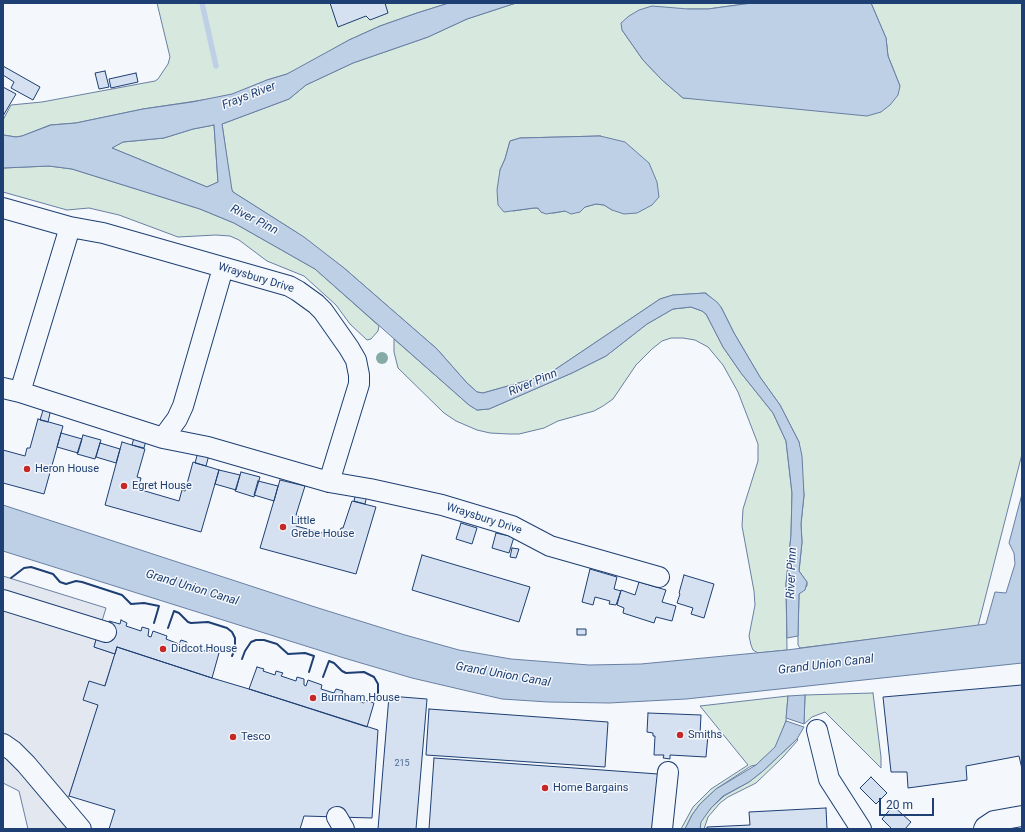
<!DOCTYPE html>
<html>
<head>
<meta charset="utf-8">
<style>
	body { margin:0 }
	#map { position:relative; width:1025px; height:832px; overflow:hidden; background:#f4f7fb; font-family:Roboto,sans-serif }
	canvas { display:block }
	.frame { position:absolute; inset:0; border:4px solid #1d3f73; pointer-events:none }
	.scale { position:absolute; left:879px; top:798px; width:55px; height:18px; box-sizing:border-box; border:2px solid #1d3f73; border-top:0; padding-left:5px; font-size:12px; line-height:14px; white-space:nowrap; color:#1d3f73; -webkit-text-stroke:3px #f4f7fb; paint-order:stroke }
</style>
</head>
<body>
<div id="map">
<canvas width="1025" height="832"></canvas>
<div class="frame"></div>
<div class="scale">20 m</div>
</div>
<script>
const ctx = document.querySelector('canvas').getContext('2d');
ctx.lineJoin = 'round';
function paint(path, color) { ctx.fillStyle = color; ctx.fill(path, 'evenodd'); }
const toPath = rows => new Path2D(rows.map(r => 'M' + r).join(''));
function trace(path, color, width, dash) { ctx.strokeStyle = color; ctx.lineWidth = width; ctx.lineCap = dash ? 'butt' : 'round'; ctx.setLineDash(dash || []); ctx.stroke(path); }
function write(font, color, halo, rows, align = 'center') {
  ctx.font = font + ' Roboto,sans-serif'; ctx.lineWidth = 3; ctx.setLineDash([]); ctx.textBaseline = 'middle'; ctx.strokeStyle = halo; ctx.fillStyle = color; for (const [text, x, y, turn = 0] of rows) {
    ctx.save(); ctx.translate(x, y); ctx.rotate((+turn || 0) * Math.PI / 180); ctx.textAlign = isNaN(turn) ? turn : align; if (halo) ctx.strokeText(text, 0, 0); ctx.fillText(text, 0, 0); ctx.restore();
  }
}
const green = toPath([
	[157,3,449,3,417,13,380,26,349,40,302,67,287,74,267,80,234,94,216,98,143,109,76,123,50,125,22,136,16,137,3,135,3,120,11,105,42,102,155,81,158,79,168,64,170,57,157,3],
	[516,3,752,3,708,9,688,9,622,30,643,60,662,80,683,98,900,86,888,56,886,38,871,3,1022,3,1022,454,978,626,800,648,798,645,798,636,799,594,807,586,807,582,799,571,802,542,801,524,804,495,799,442,780,405,760,377,734,333,721,307,706,293,673,295,660,299,547,375,483,393,477,392,467,383,437,349,344,268,296,232,233,192,231,188,222,124,289,99,306,85,353,63,428,37,467,19,516,3],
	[600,136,612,210,604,205,596,204,585,207,580,212,565,211,554,213,541,212,538,208,534,208,513,211,500,170,505,159,510,141,520,138,600,136],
	[214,125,218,182,207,187,112,148,123,142,164,138,193,129,214,125],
	[49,166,72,169,200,209,234,223,315,269,379,326,378,331,371,339,367,340,350,324,336,305,304,276,267,261,239,240,230,236,216,235,178,237,119,215,89,208,67,210,3,192,3,168,49,166],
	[691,307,702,311,706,314,723,347,741,373,773,413,786,441,792,493,791,535,786,584,787,650,758,653,753,650,751,645,749,636,755,605,754,591,742,526,743,509,758,461,758,444,738,392,723,365,708,347,695,340,683,338,671,338,662,341,652,349,636,365,613,399,603,406,594,411,558,421,544,428,519,434,509,434,490,433,477,430,456,421,444,413,398,368,394,352,394,339,469,405,477,410,489,409,572,373,606,356,647,324,673,309,691,307],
	[873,693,881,757,881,768,825,712,812,717,804,724,805,695,873,693],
	[788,696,786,721,776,747,756,765,751,766,716,789,700,804,692,815,685,829,681,829,693,807,711,789,748,765,700,706,788,696],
	[797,739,798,740,783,757,756,783,728,797,720,803,708,817,704,829,700,829,700,822,711,808,724,796,749,782,763,771,797,739]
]);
paint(green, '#d7e8df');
trace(green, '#687fa3', 1);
const parking = toPath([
	[3,576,106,608,94,647,115,654,69,796,61,804,81,829,28,829,19,791,3,783,3,576]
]);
paint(parking, '#e3e8f0');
trace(parking, '#687fa3', 1);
const water = toPath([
	[449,3,516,3,467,19,428,37,353,63,306,85,289,99,222,124,232,190,233,192,304,237,344,268,437,349,467,383,477,392,483,393,547,375,660,299,673,295,705,293,717,302,721,307,734,333,760,377,780,405,799,442,802,456,804,495,801,524,802,542,799,571,807,582,805,590,799,594,798,636,787,638,786,584,791,535,792,493,786,441,773,413,741,373,723,347,706,314,702,311,691,307,673,309,647,324,606,356,572,373,489,409,477,410,469,405,315,269,234,223,200,209,72,169,49,166,3,168,3,135,16,137,22,136,51,125,76,123,143,109,192,102,232,94,267,80,287,74,349,40,380,26,417,13,449,3],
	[214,125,218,182,207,187,112,148,123,142,164,138,193,129,214,125],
	[752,3,871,3,886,38,888,56,900,86,898,95,890,105,881,112,867,116,683,98,662,80,643,60,622,30,621,23,629,16,639,10,652,6,688,9,708,9,752,3],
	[600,136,625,142,649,163,657,182,659,197,652,205,637,213,624,214,612,210,604,205,596,204,585,207,580,212,571,214,565,211,546,214,541,212,538,208,534,208,504,212,498,205,497,190,500,170,505,159,510,141,520,138,600,136],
	[1022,494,1022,663,686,699,609,703,548,702,502,699,412,678,344,658,3,551,3,505,315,607,405,635,459,650,511,659,589,665,641,664,787,650,986,624,995,592,1006,593,1015,564,1014,553,1009,543,1022,494],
	[805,695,804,724,786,718,788,696,805,695],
	[786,721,804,727,797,739,763,771,749,782,723,796,711,808,701,822,700,829,685,829,692,815,700,804,716,789,756,765,775,747,786,721]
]);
paint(water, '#bed0e5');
trace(water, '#687fa3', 1);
trace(toPath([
	[202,3,216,66]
]), '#bed0e5', 5.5);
const building = toPath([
	[330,3,385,3,388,13,370,20,366,16,338,27,330,3],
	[3,66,40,87,33,100,11,88,14,82,3,75,3,66],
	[105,71,109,87,99,89,95,73,105,71],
	[136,73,138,82,111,88,109,79,136,73],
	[3,87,16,94,3,116,3,87],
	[44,407,51,409,48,422,40,420,44,407],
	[38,419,63,426,44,494,3,483,3,450,25,456,27,448,30,448,38,419],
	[61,433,82,439,78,453,57,447,61,433],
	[135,434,147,437,144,448,132,445,135,434],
	[83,435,101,440,95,459,77,454,83,435],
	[122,442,145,449,137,477,141,478,138,489,179,501,182,490,185,491,193,462,219,470,201,532,105,505,122,442],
	[100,443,120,449,116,463,96,457,100,443],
	[198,452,209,455,206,466,195,463,198,452],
	[219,470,240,475,236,490,215,484,219,470],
	[241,472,260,477,254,497,235,491,241,472],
	[280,480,305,486,296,515,299,516,296,526,337,537,341,528,343,528,352,501,376,507,356,574,260,548,280,480],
	[258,481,278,486,274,501,254,495,258,481],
	[356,492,367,495,365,504,354,501,356,492],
	[461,523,477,528,472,544,456,539,461,523],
	[496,533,514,537,509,553,492,548,496,533],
	[512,548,519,549,516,558,510,557,512,548],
	[422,555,530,587,519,622,412,590,422,555],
	[590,569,617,577,614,589,621,591,616,605,609,604,610,601,595,597,593,605,582,602,590,569],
	[684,575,714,584,704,618,691,614,693,608,677,603,680,594,679,593,684,575],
	[639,582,666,590,662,602,676,606,672,621,656,617,654,623,623,613,624,608,617,605,621,590,635,595,639,582],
	[121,620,127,623,126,626,141,631,142,627,149,629,148,636,151,637,153,631,167,636,166,639,179,644,181,640,187,642,186,646,186,648,189,649,190,646,208,652,209,650,219,653,212,678,117,647,115,654,94,647,97,636,103,639,109,621,120,624,121,620],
	[577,629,586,629,586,635,577,635,577,629],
	[117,647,212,678,249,689,378,730,372,818,304,816,300,829,109,829,115,810,69,796,98,705,83,700,89,681,105,686,117,647],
	[257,667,264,669,263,671,275,675,276,671,283,673,281,676,296,681,297,677,304,679,304,685,306,686,308,680,322,685,321,689,334,693,336,689,343,691,341,696,364,703,365,700,374,703,367,727,249,689,257,667],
	[1022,685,1022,769,1019,756,966,766,967,780,908,788,907,772,891,772,883,697,1022,685],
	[389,696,427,699,416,829,378,829,389,696],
	[429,709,608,722,605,767,426,755,429,709],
	[648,713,701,715,700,734,708,735,706,757,670,755,670,759,663,758,664,755,654,755,655,736,653,736,653,733,647,732,648,713],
	[434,758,658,774,654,829,429,829,434,758],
	[871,777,887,793,876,804,860,788,871,777],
	[893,806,911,822,905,829,892,829,882,819,893,806],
	[826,808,827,829,707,829,707,827,750,825,749,812,826,808]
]);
paint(building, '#d5e0f0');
trace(building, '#1d3f73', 1);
const minor = toPath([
	[3,208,70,227,103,233,289,286,298,291,316,304,323,311,349,348,356,360,359,375,359,384,329,482],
	[3,388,20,392,163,438,208,447,329,482,370,489,442,505,512,526,550,546,659,577],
	[20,392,70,227],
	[163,438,177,419,183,406,223,268],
	[3,600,106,632],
	[817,730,829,779,861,829],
	[3,744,13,751,26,764,81,829],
	[337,817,344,829],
	[662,829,668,772],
	[984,829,985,827,994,821,1022,816]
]);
trace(minor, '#1d3f73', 22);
trace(minor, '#f4f7fb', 20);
trace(toPath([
	[11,578,24,568,31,567,53,574,60,582,66,584,76,581,82,582,122,595,131,604,144,603,159,606,154,623],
	[168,628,174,611,179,613,188,622,191,623,208,622,227,628,232,632,235,638,235,649,232,656],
	[242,659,245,651,251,642,256,640,264,640,277,644,288,654,305,653,314,656,309,672],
	[323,677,329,661,334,663,342,671,346,673,364,672,374,677,378,684,378,695]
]), '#1d3f73', 2);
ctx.fillStyle = '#86aba6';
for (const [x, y] of [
	[382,358]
]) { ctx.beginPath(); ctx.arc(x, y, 6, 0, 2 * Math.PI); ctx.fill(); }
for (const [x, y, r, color] of [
	[27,469,4,"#c62828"],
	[124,486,4,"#c62828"],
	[283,527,4,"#c62828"],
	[163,649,4,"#c62828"],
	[313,698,4,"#c62828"],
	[680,735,4,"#c62828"],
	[233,737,4,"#c62828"],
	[545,788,4,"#c62828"]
]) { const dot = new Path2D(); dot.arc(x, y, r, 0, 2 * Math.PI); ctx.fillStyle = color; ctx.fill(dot); trace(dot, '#f4f7fb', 1.5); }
write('9px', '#4b6792', null, [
	["215",402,764]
]);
write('11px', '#1d3f73', '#f4f7fb', [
	["Wraysbury Drive",256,278,17],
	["Wraysbury Drive",484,519,18]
]);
write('11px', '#1d3f73', '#f4f7fb', [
	["Heron House",35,469],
	["Egret House",132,486],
	["Little",291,521],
	["Grebe House",291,534],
	["Didcot House",171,649],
	["Burnham House",321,698],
	["Smiths",688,735],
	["Tesco",241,737],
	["Home Bargains",553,788]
], 'left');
write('italic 12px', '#1d3f73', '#f4f7fb', [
	["Frays River",249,96,-21],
	["River Pinn",254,220,27],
	["River Pinn",533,383,-23],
	["River Pinn",792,573,-88],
	["Grand Union Canal",192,588,17],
	["Grand Union Canal",826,665,-7],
	["Grand Union Canal",503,675,10]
]);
</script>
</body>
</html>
